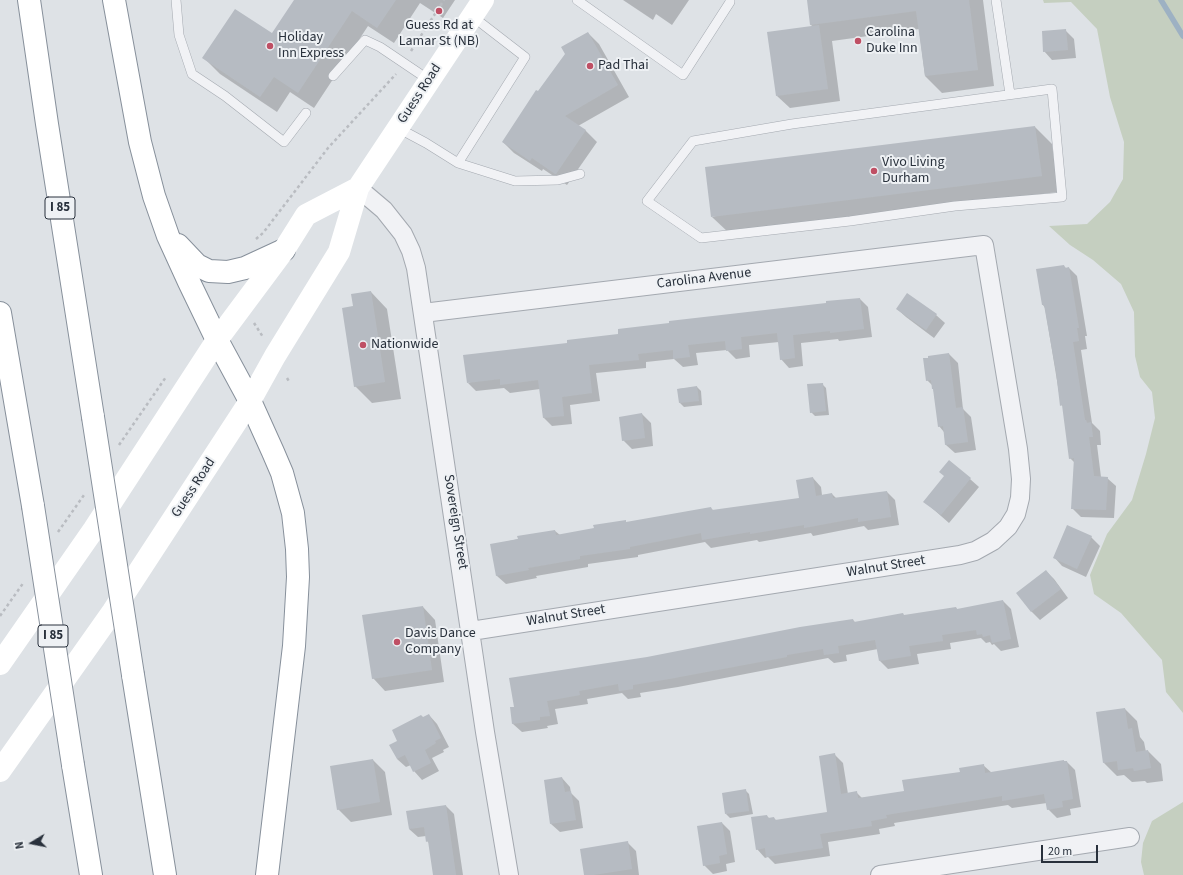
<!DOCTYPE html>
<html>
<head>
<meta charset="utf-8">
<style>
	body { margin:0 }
	#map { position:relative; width:1183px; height:875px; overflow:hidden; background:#dee2e6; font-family:"Source Sans 3",sans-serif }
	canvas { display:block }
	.north { position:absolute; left:12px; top:823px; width:40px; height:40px; -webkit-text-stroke:3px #eef1f4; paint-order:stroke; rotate:260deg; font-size:11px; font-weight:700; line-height:16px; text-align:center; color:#29313c }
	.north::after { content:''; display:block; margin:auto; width:14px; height:18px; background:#29313c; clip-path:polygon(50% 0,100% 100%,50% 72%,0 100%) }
	.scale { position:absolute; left:1041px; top:845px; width:57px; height:18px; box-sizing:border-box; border:2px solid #29313c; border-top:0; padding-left:5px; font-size:12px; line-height:14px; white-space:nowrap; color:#29313c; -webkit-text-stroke:3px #eef1f4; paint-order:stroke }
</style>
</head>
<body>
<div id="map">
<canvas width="1183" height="875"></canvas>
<div class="north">N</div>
<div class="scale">20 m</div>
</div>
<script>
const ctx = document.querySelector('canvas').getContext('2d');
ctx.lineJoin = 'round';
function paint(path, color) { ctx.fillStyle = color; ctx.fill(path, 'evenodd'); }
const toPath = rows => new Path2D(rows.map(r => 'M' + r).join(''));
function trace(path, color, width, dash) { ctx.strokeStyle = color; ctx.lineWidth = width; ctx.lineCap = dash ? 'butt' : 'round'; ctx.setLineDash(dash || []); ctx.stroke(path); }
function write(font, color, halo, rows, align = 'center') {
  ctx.font = font + ' "Source Sans 3",sans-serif'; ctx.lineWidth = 4; ctx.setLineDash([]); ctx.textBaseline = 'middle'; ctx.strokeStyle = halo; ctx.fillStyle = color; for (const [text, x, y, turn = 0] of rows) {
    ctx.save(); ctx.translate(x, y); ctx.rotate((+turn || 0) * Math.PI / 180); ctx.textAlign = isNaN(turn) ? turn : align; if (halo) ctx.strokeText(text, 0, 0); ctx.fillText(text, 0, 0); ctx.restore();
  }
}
paint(toPath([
	[1043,0,1183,0,1183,713,1166,692,1162,660,1121,613,1094,594,1090,575,1107,534,1132,500,1146,454,1155,418,1152,392,1140,377,1135,356,1134,312,1121,284,1093,260,1070,245,1049,226,1087,224,1110,202,1123,179,1124,142,1110,97,1097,29,1071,2,1044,3],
	[1183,802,1183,875,1144,875,1141,862,1143,843,1152,821]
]), '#c5cfc0');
paint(toPath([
	[295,0,455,0,443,18,420,3,394,43,368,26,314,108,290,92,277,112,220,74,204,58,272,35],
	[623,0,689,0,672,25,656,14,653,20],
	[808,0,983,0,994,86,942,93,925,76,919,29,832,41,840,101,790,108,777,96,813,27,811,25],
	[1066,31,1074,39,1076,58,1052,60,1044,51],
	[588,33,599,44,629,97,578,126,585,130,597,142,567,185,543,169,542,171,514,153,503,142,567,54],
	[1035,127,1052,144,1058,192,729,233,712,217],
	[1064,266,1066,268,1069,268,1077,276,1087,336,1085,336,1087,349,1081,350,1092,423,1100,431,1101,445,1097,445,1101,477,1107,478,1116,486,1114,518,1081,517,1072,508,1075,463,1070,458,1064,407,1061,405,1045,308,1043,305],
	[371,292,387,309,401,399,372,403,355,386,354,307],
	[860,299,868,307,872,337,839,341,838,339,801,343,803,366,789,368,781,359,779,342,749,345,750,357,736,359,727,350,696,353,698,365,683,367,674,359,646,362,646,368,596,373,600,401,570,405,572,424,552,426,544,418,540,389,510,393,504,388,476,391,468,383,568,344],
	[897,309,936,315,945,323,934,338,906,317],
	[949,354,958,363,963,409,971,417,976,450,955,453,946,445,944,432,939,426,933,386,927,380],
	[822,384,826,388,829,415,815,416,811,412],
	[697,387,701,391,702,405,684,407,680,403,678,389],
	[642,414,651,423,653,446,632,449,623,440],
	[945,476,970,479,979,487,949,523,925,502],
	[813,478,821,487,822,495,832,494,837,499,887,492,895,500,899,525,868,530,864,526,813,536,811,533,759,542,757,540,711,548,705,542,638,555,638,557,588,564,588,567,536,576,537,578,506,584,497,576,491,545,555,531,560,535,595,529,625,521,627,523,711,508,714,511,800,499],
	[1091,537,1100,546,1086,577,1062,566,1054,557],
	[1046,571,1054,579,1068,598,1040,620,1031,611],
	[1003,601,1011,609,1019,647,1001,651,994,644,992,645,990,642,986,643,981,638,950,643,951,649,917,654,919,664,888,669,880,661,878,649,846,655,847,661,834,663,828,658,678,687,640,693,641,697,628,699,622,693,587,699,588,704,555,709,558,724,547,726,548,728,522,732,513,724,515,708,647,658,853,620,856,623,956,608,958,610],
	[423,607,435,620,444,682,385,691,373,678],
	[1125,709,1137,721,1140,737,1144,742,1146,752,1148,751,1161,764,1163,781,1147,783,1145,781,1132,782,1124,775,1117,776,1104,763,1097,713],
	[429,715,437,724,449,747,443,750,444,752,432,758,439,771,422,780,414,771,411,765,406,767,397,759,398,741,423,718],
	[835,755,843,763,848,794,856,792,862,798,905,792,983,765,992,773,1067,762,1075,770,1081,807,1070,809,1071,815,1057,818,1048,809,1047,803,1012,808,1008,805,894,823,895,826,879,829,880,834,828,842,830,856,775,864,768,857,765,858,757,849,767,816,769,818,774,818,777,821,829,813],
	[373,760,385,772,392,815,351,822,338,809],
	[562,778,570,787,571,793,579,801,583,828,560,832,551,824],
	[745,790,749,794,753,814,730,818,726,814],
	[446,806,454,814,463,875,434,875,429,843,427,841,426,836,418,837,409,829],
	[722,823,730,831,735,862,726,864,727,871,713,874,704,865],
	[627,842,636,851,639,875,585,875]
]), '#0003');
trace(toPath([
	[1161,0,1183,36]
]), '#9db1c3', 5.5);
paint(toPath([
	[294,0,396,0,377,28,352,11,298,93,274,77,260,97,202,58,235,9,272,33],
	[807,0,969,0,978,70,925,76,916,11,810,25],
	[819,25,828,89,776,96,767,32],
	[1066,29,1068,50,1043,52,1042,31],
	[588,32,618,85,565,116,586,130,556,174,555,174,532,158,530,161,502,142,536,90,538,91,565,54,561,47],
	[1035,126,1042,176,711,217,705,167],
	[1064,265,1065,268,1069,267,1079,328,1077,328,1079,341,1073,342,1085,420,1086,420,1087,423,1091,422,1093,437,1089,437,1094,476,1108,477,1106,510,1071,509,1074,458,1069,459,1062,405,1060,406,1056,372,1044,305,1042,305,1036,269],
	[371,291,385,382,354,387,342,308,353,306,351,294],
	[907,293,937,314,926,330,896,309],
	[860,298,864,329,830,333,830,331,793,335,795,358,780,360,777,333,741,337,742,349,726,351,725,341,688,345,690,357,673,359,673,350,638,354,639,360,589,365,592,393,562,397,564,416,543,418,538,380,500,385,500,379,467,383,463,355,567,343,567,340,618,334,618,329,669,323,669,321,826,303,826,301],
	[949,353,956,408,963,407,968,442,945,445,943,426,938,427,933,389,932,389,931,380,926,381,923,358,928,358,928,356],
	[823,383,826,411,810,413,807,384],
	[697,386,699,401,679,403,677,389],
	[642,413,645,438,622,441,619,417],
	[949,460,971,478,941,515,923,502,944,476,939,472],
	[813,477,816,496,832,493,833,498,887,491,891,517,858,522,858,518,804,528,804,525,750,534,750,532,702,540,701,533,630,547,630,549,580,556,580,559,528,568,529,570,496,576,490,544,518,539,517,536,555,530,556,535,594,528,593,525,626,520,626,522,711,507,712,510,799,498,796,480],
	[1067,525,1092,536,1077,569,1053,558],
	[1046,570,1061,589,1031,612,1016,593],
	[1003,600,1011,639,992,643,990,635,983,637,982,634,977,635,976,630,942,635,943,641,909,646,911,656,879,661,875,640,838,646,839,653,824,655,823,649,787,655,787,657,669,679,633,685,633,689,619,691,618,684,579,691,580,695,547,701,550,716,540,717,540,720,512,724,510,707,514,707,509,678,647,657,800,627,853,619,854,622,903,613,904,615,956,607,957,609],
	[423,606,432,670,372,679,362,615],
	[1125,708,1128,729,1132,728,1136,752,1148,750,1151,768,1134,771,1133,768,1118,770,1117,761,1103,763,1096,712],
	[429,714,441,738,435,741,436,743,425,750,431,763,413,772,405,755,397,759,389,745,397,741,392,730,421,715,423,717],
	[835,753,841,794,857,791,858,798,904,791,902,780,960,772,959,768,984,764,985,773,1064,760,1064,761,1067,761,1073,799,1062,801,1063,807,1047,810,1044,794,1002,801,1002,796,886,815,887,818,871,821,872,826,820,834,823,848,766,857,765,848,756,850,751,817,767,815,768,818,774,817,775,820,827,812,819,756],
	[373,759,380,802,337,810,330,766],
	[562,777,565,792,571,791,576,820,550,824,544,780],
	[746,789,749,811,725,814,722,793],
	[446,805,456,875,433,875,428,841,426,842,424,827,409,829,406,811],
	[722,822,727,854,719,856,720,863,703,866,697,826],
	[628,841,632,869,593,875,584,875,580,849]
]), '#b6bbc2');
const lane = toPath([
	[176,0,179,35,192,74,225,96,284,142,306,113],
	[577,0,683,75,730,2,730,0],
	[996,0,1010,94],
	[333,76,365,40,380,47,429,80],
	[1052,89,1062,197,955,206,850,221,701,238,647,201,693,141,792,124,1052,89],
	[398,128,426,143,458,163,515,181,558,180,580,174],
	[458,163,525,57,472,16]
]);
const street = toPath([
	[358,188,384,210,403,234,411,251,416,268,485,732,509,875],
	[423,313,984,245,1018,449,1021,479,1020,498,1016,514,1008,527,993,541,975,551,960,555,471,631],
	[880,875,1130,837]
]);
const highway = toPath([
	[29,0,47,124,93,417],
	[114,0,140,142,154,196,168,236,189,282,217,340,250,401,273,452,282,473,293,513,297,549,298,577,294,646,267,875],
	[178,245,197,265,209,271,228,272,245,268,284,250],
	[0,313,33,506],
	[133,675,165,875],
	[73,765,91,875]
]);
trace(lane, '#a4a9b0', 10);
trace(street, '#a4a9b0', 20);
trace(highway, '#87909b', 24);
trace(toPath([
	[411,51,444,0],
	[256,239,263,233,328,148,396,74],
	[254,323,263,337],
	[287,378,290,383],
	[119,445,166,377],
	[58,532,84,495],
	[0,616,24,582]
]), '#b9bcc1', 2.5, [3, 3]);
trace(lane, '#f1f2f5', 9);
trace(street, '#f1f2f5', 18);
trace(toPath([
	[0,664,94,529,217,340,284,250,306,215,358,188],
	[0,771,113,611,250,401,275,356,339,252,358,188,483,0]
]), '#fff', 22);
trace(highway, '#fff', 22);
const highwayBridge = toPath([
	[93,417,133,675],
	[33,506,73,765]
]);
trace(highwayBridge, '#87909b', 24, []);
trace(highwayBridge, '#fff', 22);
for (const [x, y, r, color] of [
	[439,11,4,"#bf4f64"],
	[858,41,4,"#bf4f64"],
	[270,46,4,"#bf4f64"],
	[590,66,4,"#bf4f64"],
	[874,171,4,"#bf4f64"],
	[363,345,4,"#bf4f64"],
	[397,642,4,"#bf4f64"]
]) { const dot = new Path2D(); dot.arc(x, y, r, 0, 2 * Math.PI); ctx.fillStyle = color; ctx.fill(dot); trace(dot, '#eef1f4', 1.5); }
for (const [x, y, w] of [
	[60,208,30],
	[53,636,30]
]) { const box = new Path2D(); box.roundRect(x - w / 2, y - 11, w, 22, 3); ctx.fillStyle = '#eef1f4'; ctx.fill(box); trace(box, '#29313c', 1); }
write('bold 13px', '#29313c', null, [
	["I 85",60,208],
	["I 85",53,636]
]);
write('14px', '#29313c', '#eef1f4', [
	["Guess Rd at",439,26,"center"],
	["Lamar St (NB)",439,42,"center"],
	["Carolina",866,33],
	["Duke Inn",866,49],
	["Holiday",278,38],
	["Inn Express",278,54],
	["Pad Thai",598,66],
	["Vivo Living",882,163],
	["Durham",882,179],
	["Nationwide",371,345],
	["Davis Dance",405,634],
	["Company",405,650]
], 'left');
write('14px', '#29313c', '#eef1f4', [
	["Guess Road",420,94,-57],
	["Carolina Avenue",704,279,-7],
	["Guess Road",194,488,-57],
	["Sovereign Street",455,522,81],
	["Walnut Street",886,567,-9],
	["Walnut Street",566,616,-9]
]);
</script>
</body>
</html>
